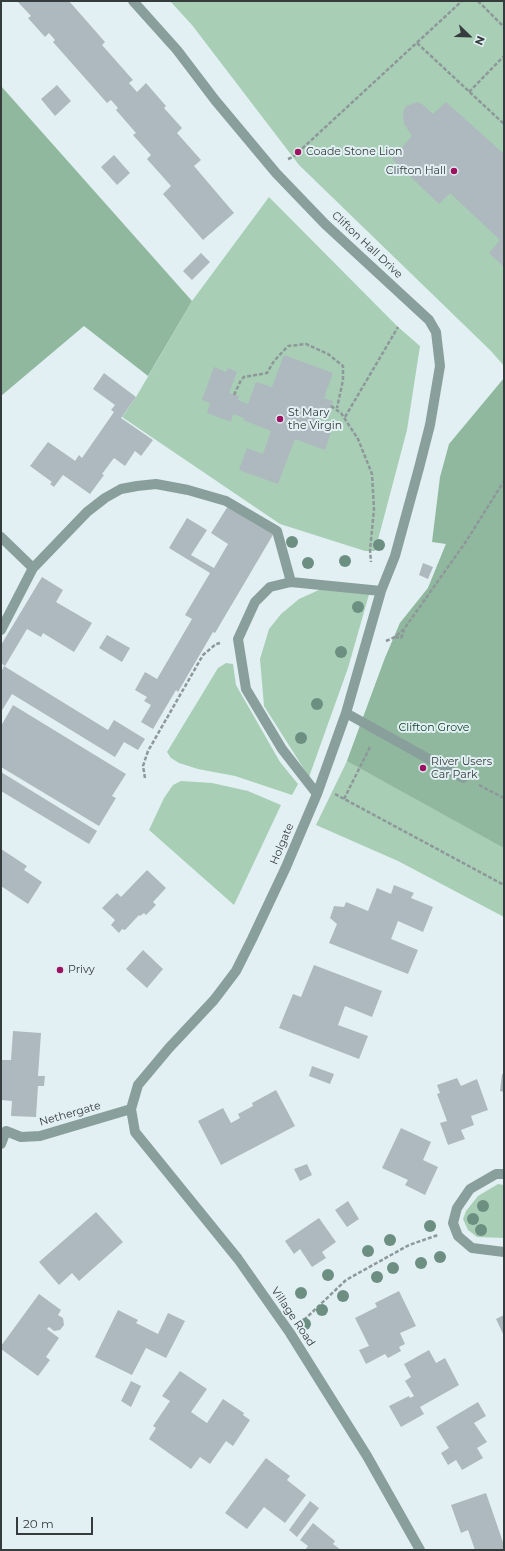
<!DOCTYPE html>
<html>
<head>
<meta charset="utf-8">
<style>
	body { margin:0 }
	#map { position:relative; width:505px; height:1551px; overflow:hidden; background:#e2f0f3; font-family:Montserrat,sans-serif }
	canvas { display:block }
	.frame { position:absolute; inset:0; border:2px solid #363c3d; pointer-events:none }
	.north { position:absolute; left:449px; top:16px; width:40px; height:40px; -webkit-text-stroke:3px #e2f0f3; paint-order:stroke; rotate:113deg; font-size:11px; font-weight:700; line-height:16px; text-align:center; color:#363c3d }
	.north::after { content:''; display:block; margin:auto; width:14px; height:18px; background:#363c3d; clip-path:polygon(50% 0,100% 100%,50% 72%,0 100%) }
	.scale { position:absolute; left:16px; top:1517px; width:77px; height:18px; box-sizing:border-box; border:2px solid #363c3d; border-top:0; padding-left:5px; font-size:12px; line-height:14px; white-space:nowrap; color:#363c3d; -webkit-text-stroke:3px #e2f0f3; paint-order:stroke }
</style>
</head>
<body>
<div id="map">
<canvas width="505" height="1551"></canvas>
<div class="frame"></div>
<div class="north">N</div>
<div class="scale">20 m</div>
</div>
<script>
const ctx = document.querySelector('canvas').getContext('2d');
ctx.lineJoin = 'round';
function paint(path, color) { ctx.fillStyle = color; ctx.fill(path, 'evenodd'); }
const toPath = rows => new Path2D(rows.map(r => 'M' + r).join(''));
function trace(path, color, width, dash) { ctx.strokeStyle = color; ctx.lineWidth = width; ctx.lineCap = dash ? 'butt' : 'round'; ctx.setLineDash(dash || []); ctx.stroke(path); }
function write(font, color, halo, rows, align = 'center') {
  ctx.font = font + ' Montserrat,sans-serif'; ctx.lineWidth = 4; ctx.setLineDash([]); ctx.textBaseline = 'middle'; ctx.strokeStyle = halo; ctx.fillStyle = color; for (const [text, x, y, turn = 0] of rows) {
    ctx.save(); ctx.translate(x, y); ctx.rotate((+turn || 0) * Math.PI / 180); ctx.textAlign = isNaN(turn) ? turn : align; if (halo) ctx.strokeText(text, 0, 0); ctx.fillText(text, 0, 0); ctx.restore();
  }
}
paint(toPath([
	[170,1,504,1,504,366,491,351,299,165,192,25],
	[269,197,398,327,420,346,407,430,375,551,365,551,280,524,122,417,136,397,192,301],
	[504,447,504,917,398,861,316,825,347,761,385,658,400,623,428,588,446,544],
	[321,589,370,591,348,668,309,777,264,706,260,659,269,629,281,614,299,599],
	[226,663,233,664,236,685,280,762,298,784,292,795,235,776,198,769,179,763,171,758,167,752,218,668],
	[181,781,212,783,248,791,281,805,234,905,149,830,164,798,173,785],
	[498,1184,504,1185,504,1238,477,1237,468,1230,463,1219,466,1211,478,1196]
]), '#a8cfb5');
paint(toPath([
	[1,86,192,301,148,376,84,326,1,396],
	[504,378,504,848,347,761,385,658,400,623,428,588,446,544,432,542,440,477,449,444]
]), '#90b89e');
paint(toPath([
	[17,1,69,1,105,42,102,45,133,80,129,83,137,92,146,83,166,106,164,108,182,128,177,133,201,160,194,166,234,213,203,240,163,194,171,186,147,159,151,155,133,135,136,133,116,110,118,108,111,100,107,103,53,42,55,40,49,33,45,37,28,18,31,16],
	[57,85,71,101,55,116,41,99],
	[417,102,422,104,433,114,446,102,504,154,504,267,489,253,500,240,450,193,439,204,392,159,412,136,404,124,403,112,406,106],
	[114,155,130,173,117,185,101,167],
	[201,253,210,262,192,280,183,271],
	[284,355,333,373,324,398,333,401,330,410,321,407,316,422,332,429,325,450,295,439,278,484,239,470,247,448,263,454,271,431,243,420,244,418,233,414,231,422,207,413,210,403,202,400,214,367,226,372,228,368,237,372,229,393,239,396,238,400,248,404,256,382,272,387],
	[104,373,136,397,121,418,153,440,141,456,135,451,125,466,114,458,102,474,104,475,90,494,63,475,54,487,50,484,52,482,30,466,48,442,74,460,75,461,79,455,82,458,114,412,111,410,115,405,93,389],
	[228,506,274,533,215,633,213,632,178,692,176,690,153,729,141,722,151,705,144,701,147,697,135,690,145,672,157,679,192,619,185,615,210,573,169,548,187,518,207,530,191,555,214,568,228,544,211,533],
	[423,563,433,567,428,579,419,575],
	[42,577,63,590,56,602,92,623,74,652,43,633,41,637,27,629,5,666,1,663,1,645],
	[107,635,130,648,122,662,99,648],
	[4,666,108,730,114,720,145,739,138,750,124,742,115,757,12,694,1,712,1,672],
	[13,705,126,774,112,796,116,798,99,826,1,767,1,726],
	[1,772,97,831,89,844,1,791],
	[1,849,27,866,24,870,42,882,28,904,1,886],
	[147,870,166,888,153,902,156,905,146,915,144,913,140,916,139,915,125,930,122,929,119,933,111,925,115,920,102,908,117,893,121,897],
	[394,885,414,893,411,898,433,907,423,932,398,921,391,939,418,950,408,974,329,943,337,924,330,918,334,906,344,907,346,902,368,911,377,888,391,894],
	[143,950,163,969,147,988,126,969],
	[314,965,382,991,372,1017,345,1006,338,1025,368,1036,359,1059,279,1028,293,994,301,997],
	[13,1031,41,1033,38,1076,45,1076,44,1086,38,1086,36,1117,11,1116,12,1101,1,1100,1,1060,11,1060],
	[312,1066,334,1074,330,1084,309,1076],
	[502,1074,504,1074,504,1092,500,1091],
	[457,1078,461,1086,477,1079,488,1110,471,1116,474,1125,461,1130,465,1139,448,1145,440,1123,447,1121,437,1094,440,1093,437,1085],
	[276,1090,295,1126,221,1165,198,1121,223,1108,231,1123,240,1118,238,1114,253,1106,252,1103],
	[401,1128,431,1142,423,1160,438,1167,425,1195,405,1185,408,1180,382,1168],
	[307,1164,312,1175,300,1181,294,1169],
	[348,1201,359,1219,347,1227,335,1210],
	[96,1212,123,1242,79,1281,72,1273,59,1285,39,1262],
	[319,1218,336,1242,322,1252,326,1258,312,1267,300,1249,294,1254,285,1241],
	[399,1291,416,1326,400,1333,405,1344,399,1347,401,1351,388,1358,385,1354,366,1364,359,1350,369,1346,355,1318,377,1307,375,1303],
	[39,1294,61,1310,58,1315,63,1318,64,1325,60,1330,54,1331,49,1327,47,1329,59,1338,46,1357,50,1360,38,1376,1,1349,1,1346],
	[118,1310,138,1320,136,1323,158,1334,168,1313,185,1321,166,1358,146,1348,132,1375,95,1357],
	[504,1315,504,1336,496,1319],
	[429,1350,436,1363,445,1358,459,1385,420,1407,424,1414,401,1427,389,1406,409,1396,410,1398,414,1396,405,1381,411,1377,404,1364],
	[180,1371,207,1389,191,1412,207,1423,223,1399,244,1413,243,1415,250,1420,233,1446,226,1441,210,1464,200,1457,191,1469,149,1439,156,1428,153,1426,170,1401,162,1396],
	[131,1381,141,1386,131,1407,121,1401],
	[478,1402,486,1416,474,1423,487,1442,477,1448,483,1458,462,1470,456,1460,448,1465,441,1453,449,1448,436,1427],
	[266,1458,290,1476,287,1480,306,1495,285,1523,264,1507,247,1529,225,1513],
	[486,1493,504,1545,504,1550,475,1550,468,1530,461,1533,451,1505],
	[310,1501,319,1508,297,1537,289,1530],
	[313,1523,335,1541,333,1544,341,1550,305,1550,308,1546,300,1540]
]), '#aeb8bf');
trace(toPath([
	[478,1,504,27],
	[417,43,504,124],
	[469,92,504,56],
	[288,159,293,157,462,1],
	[234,395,241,380,244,377,267,373,274,361,288,346,306,344,328,354,343,366,343,380,337,408],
	[331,406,341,413,358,439,372,474,374,509,370,550,371,562],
	[345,417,398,327],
	[395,637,401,638,404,630],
	[386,641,395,637,404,629,465,543,504,481],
	[145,778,143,766,148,751,203,655,216,644,220,643],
	[479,785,504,798],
	[335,794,504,885],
	[344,799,370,747],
	[304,1320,346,1280,409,1245,438,1235]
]), '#8e989a', 2.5, [4, 2]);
trace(toPath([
	[133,1,177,50,215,100,276,173,325,224,429,320,436,332,440,366,430,425,419,468,395,556,381,591,346,713,317,794,286,867,252,939,236,971,214,1000,169,1048,138,1085,131,1109,135,1132,238,1259,290,1333,367,1456,420,1550],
	[1,537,33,568],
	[1,630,33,568,36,565,87,512,105,498,121,489,137,486,156,484,188,490,226,501,277,531,291,582],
	[346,713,463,778],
	[317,794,282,749,246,689,238,639,255,602,270,587,291,582,381,591],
	[1,1144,6,1131,21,1137,40,1136,131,1109],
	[504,1174,496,1174,470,1189,457,1208,453,1223,458,1236,472,1248,504,1252]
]), '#899f9b', 10);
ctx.fillStyle = '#6d8f82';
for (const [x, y] of [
	[292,542],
	[379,545],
	[345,561],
	[308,563],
	[358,607],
	[341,652],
	[317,704],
	[301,738],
	[483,1206],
	[473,1219],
	[430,1226],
	[481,1230],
	[390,1240],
	[368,1251],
	[440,1257],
	[421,1263],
	[393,1268],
	[328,1275],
	[377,1277],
	[301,1293],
	[343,1296],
	[322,1310],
	[305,1324]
]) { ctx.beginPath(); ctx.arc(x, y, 6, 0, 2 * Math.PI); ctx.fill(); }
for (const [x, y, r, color] of [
	[298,152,4,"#9c1261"],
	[454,171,4,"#9c1261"],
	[280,419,4,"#9c1261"],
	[423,768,4,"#9c1261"],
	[60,970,4,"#9c1261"]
]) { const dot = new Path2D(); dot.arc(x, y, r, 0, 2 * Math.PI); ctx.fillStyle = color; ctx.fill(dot); trace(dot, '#e2f0f3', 1.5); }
write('11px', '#363c3d', '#e2f0f3', [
	["Coade Stone Lion",306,152],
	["Clifton Hall",446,171,"right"],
	["St Mary",288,413],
	["the Virgin",288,426],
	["River Users",431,762],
	["Car Park",431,775],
	["Privy",68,970]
], 'left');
write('11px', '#363c3d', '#e2f0f3', [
	["Clifton Hall Drive",367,245,43],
	["Holgate",282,844,-67],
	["Nethergate",70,1114,-16],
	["Village Road",293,1317,56]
]);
write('11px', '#0d3f25', '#e2f0f3', [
	["Clifton Grove",434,728]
]);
</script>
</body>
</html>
